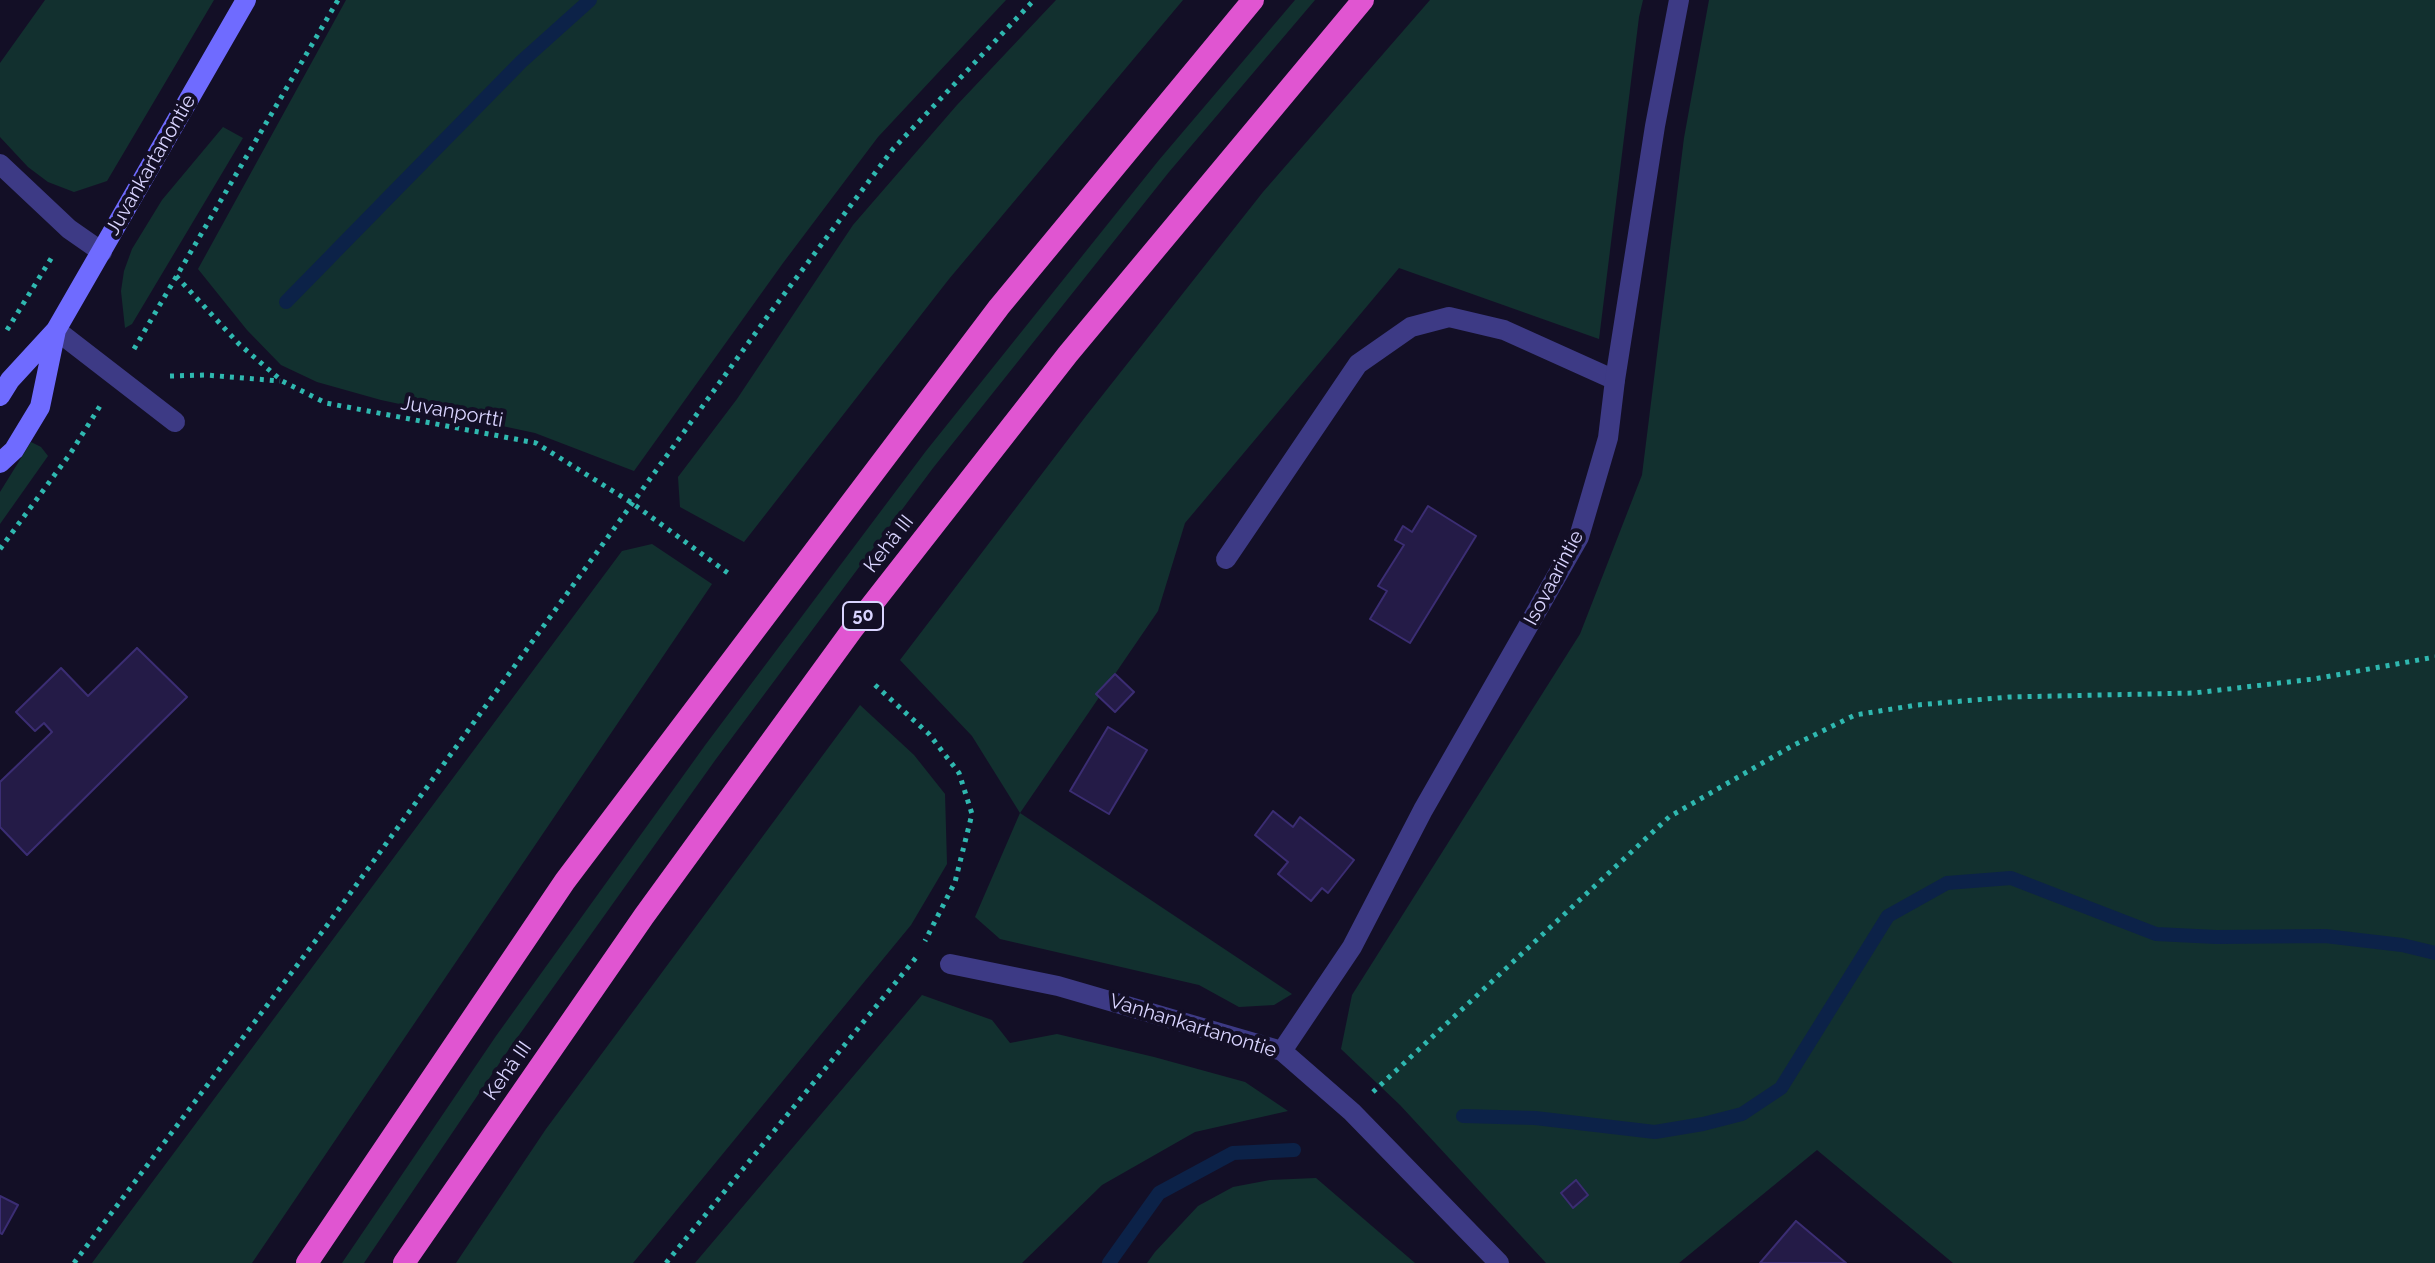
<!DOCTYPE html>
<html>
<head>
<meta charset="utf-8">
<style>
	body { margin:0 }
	canvas { display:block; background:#130f26 }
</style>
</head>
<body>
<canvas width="2435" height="1263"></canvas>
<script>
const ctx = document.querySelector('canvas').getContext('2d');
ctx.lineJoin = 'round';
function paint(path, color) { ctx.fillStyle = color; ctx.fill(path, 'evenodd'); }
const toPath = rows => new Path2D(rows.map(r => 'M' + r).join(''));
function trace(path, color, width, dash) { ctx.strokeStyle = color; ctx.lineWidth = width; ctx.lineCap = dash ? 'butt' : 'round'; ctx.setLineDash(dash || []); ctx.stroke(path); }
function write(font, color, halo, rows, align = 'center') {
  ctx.font = font + ' Raleway,sans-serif'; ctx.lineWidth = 8; ctx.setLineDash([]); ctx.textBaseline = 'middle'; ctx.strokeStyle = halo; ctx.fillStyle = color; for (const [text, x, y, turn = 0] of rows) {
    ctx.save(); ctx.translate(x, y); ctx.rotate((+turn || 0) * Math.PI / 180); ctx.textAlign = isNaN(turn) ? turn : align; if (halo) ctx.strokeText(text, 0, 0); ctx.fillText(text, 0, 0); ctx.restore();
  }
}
paint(toPath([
	[45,0,214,0,107,181,74,192,48,182,28,167,0,137,0,63],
	[346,0,1006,0,878,137,783,263,634,471,535,433,381,400,317,382,281,365,247,330,198,269],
	[1056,0,1183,0,949,279,744,542,680,507,678,477,737,399,853,225,957,105],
	[1295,0,1315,0,1169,172,933,468,716,759,507,1052,364,1263,342,1263,496,1036,706,744,926,451,1159,160],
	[1430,0,1643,0,1639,17,1599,339,1399,268,1185,523,1158,611,1020,813,1292,994,1274,1005,1239,1007,1199,985,1000,939,975,917,1020,813,972,736,900,660,1086,416,1263,192],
	[1709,0,2435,0,2435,1263,1953,1263,1817,1150,1679,1263,1546,1263,1400,1105,1341,1049,1352,995,1580,634,1642,475,1684,138],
	[223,127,243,138,132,324,125,328,121,291,124,271,132,249,162,200],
	[31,442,41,447,48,456,0,524,0,492],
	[652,544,712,584,252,1263,92,1263,622,551],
	[860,705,914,755,945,794,947,864,911,925,633,1263,456,1263,546,1129],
	[922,995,992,1020,1010,1043,1057,1034,1154,1057,1245,1082,1288,1111,1195,1132,1102,1185,1022,1263,695,1263],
	[1316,1178,1415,1263,1147,1263,1155,1252,1198,1206,1233,1187,1270,1180]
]), '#12302f');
trace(toPath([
	[286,302,521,62,590,0],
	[1463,1116,1535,1118,1655,1132,1703,1124,1742,1114,1781,1088,1888,916,1947,883,2011,878,2156,934,2216,937,2325,936,2402,945,2435,953],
	[1109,1263,1159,1193,1233,1153,1294,1150]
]), '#0c2248', 14);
const building = toPath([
	[1428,506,1476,536,1410,643,1370,619,1387,591,1378,586,1404,545,1395,540,1403,526,1412,532,1428,506],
	[137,648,187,697,27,855,0,827,0,782,52,732,44,723,35,731,16,712,61,668,88,696,137,648],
	[1115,674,1134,692,1115,712,1096,694,1115,674],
	[1108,727,1147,750,1109,814,1070,791,1108,727],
	[1273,811,1293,827,1300,817,1354,860,1328,893,1322,888,1311,901,1278,874,1288,862,1255,835,1273,811],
	[1576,1180,1588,1195,1573,1208,1561,1193,1576,1180],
	[0,1196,18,1205,2,1234,0,1233,0,1196],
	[1796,1221,1846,1263,1760,1263,1796,1221]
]);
paint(building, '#241b47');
trace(building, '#3b2d73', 2);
trace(toPath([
	[176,276,239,344,282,381,326,403,536,443,632,503,732,576],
	[7,330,52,257],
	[134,349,338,0],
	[170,376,206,375,280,381],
	[0,549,70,454,100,406],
	[875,685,929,734,959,773,972,814,955,882,925,941],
	[1373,1092,1669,817,1792,746,1855,715,1917,705,2009,697,2194,693,2314,679,2435,657],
	[74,1263,328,924,770,313,893,149,1034,0],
	[666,1263,919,954]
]), '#2fb8b0', 5, [4, 6]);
trace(toPath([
	[56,330,175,422],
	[1226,559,1358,364,1411,327,1449,317,1504,330,1615,380]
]), '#3d3a85', 20);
trace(toPath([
	[0,164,69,229,102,252],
	[950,964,1058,986,1282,1051,1352,1112,1499,1263],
	[1282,1051,1352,947,1423,810,1579,537,1608,438,1615,380,1655,126,1679,0]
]), '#3d3a85', 20);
trace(toPath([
	[0,396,10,380,56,330,246,0],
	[0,463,14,450,40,407,56,330]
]), '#6f6bff', 20);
trace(toPath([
	[307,1263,565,881,999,307,1253,0],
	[404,1263,644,916,852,630,1068,354,1363,0]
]), '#e055d1', 22);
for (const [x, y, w] of [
	[863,616,40]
]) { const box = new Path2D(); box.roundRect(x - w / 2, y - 14, w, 28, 6); ctx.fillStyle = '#130f26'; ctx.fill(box); trace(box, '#d9d4ff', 2); }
write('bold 18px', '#d9d4ff', null, [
	["50",863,616]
]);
write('20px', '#d9d4ff', '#130f26', [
	["Juvankartanontie",151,165,-60],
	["Juvanportti",452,412,10],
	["Kehä III",889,544,-52],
	["Isovaarintie",1554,578,-62],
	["Vanhankartanontie",1193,1026,17],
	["Kehä III",508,1071,-55]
]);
</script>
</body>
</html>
